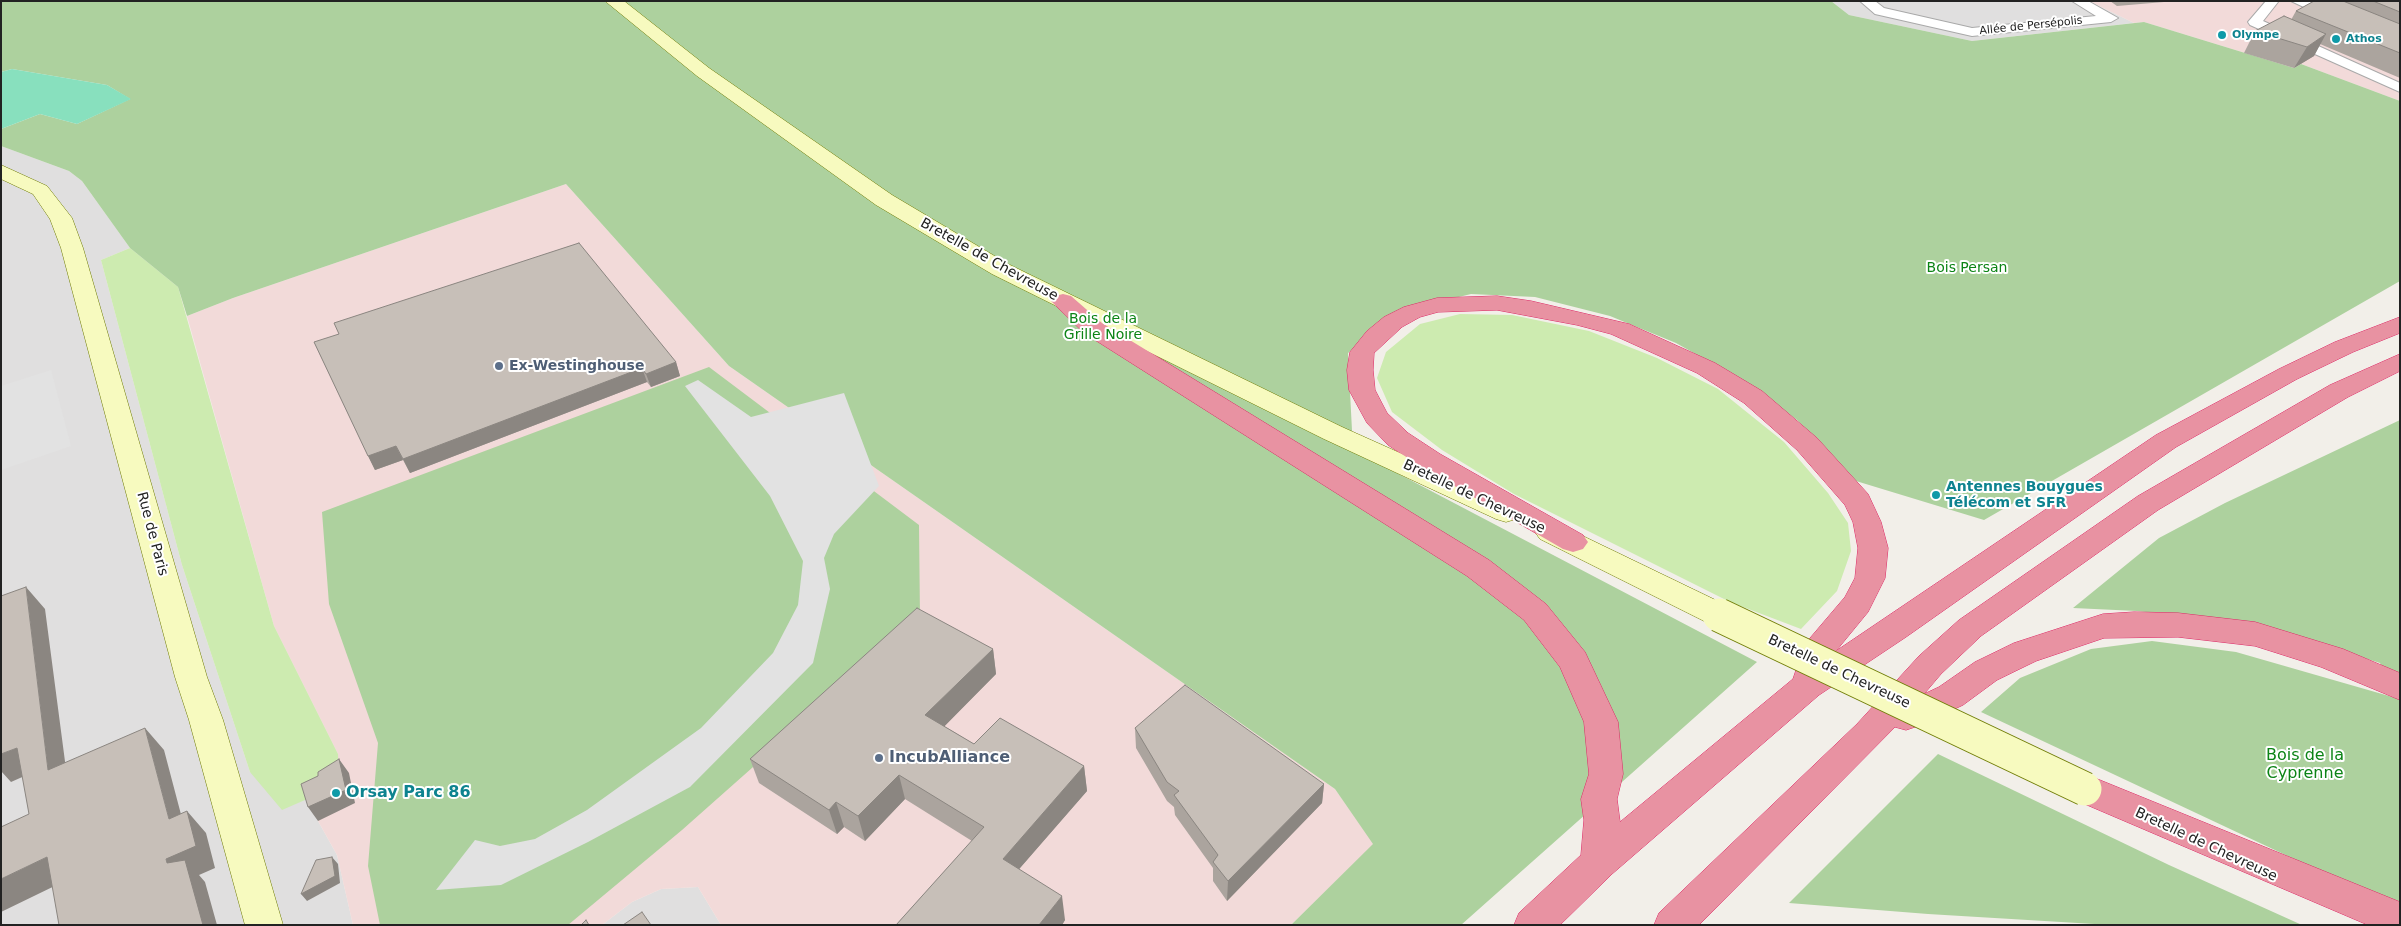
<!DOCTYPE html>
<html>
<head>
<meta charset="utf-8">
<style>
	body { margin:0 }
	#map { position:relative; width:2401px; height:926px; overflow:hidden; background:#f2efe9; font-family:"DejaVu Sans",sans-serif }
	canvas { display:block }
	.frame { position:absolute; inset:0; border:2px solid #222; pointer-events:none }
</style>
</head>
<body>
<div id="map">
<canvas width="2401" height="926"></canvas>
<div class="frame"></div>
</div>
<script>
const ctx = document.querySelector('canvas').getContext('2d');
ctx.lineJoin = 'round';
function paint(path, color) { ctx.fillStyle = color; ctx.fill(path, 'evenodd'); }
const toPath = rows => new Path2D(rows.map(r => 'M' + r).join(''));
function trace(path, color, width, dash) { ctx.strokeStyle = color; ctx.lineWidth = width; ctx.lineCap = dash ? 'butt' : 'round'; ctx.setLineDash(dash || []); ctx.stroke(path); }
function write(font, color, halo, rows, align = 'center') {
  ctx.font = font + ' "DejaVu Sans",sans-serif'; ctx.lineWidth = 4; ctx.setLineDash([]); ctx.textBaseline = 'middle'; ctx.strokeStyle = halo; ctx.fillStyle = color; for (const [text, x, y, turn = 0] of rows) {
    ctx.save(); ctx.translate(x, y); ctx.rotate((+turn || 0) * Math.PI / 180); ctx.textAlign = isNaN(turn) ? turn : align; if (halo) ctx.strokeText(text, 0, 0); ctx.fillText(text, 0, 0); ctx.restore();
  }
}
paint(toPath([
	[1831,1,2089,1,2134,23,1972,41,1849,15],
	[1,146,69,171,82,181,130,248,101,260,182,565,250,772,311,797,318,821,337,855,353,925,1,925],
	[698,887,721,925,602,925,632,902,661,889]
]), '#e0dfdf');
paint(toPath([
	[2089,1,2400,1,2400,101,2301,64,2294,68,2144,22,2134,23],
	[566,184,729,366,1335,789,1374,844,1291,925,721,925,698,887,661,889,632,902,602,925,353,925,337,855,318,821,338,754,274,626,187,316,233,298]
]), '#f2dad9');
paint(toPath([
	[130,248,178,287,274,626,338,754,339,779,328,790,282,810,250,772,182,565,101,260],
	[1460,314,1512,315,1589,331,1657,358,1718,389,1784,442,1828,493,1848,523,1851,551,1837,591,1801,629,1730,602,1514,494,1442,450,1392,412,1377,378,1386,352,1420,324]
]), '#cdebb0');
paint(toPath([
	[1,1,1831,1,1849,15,1972,41,2144,22,2294,68,2301,64,2400,101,2400,281,1984,520,1856,481,1797,420,1745,382,1676,343,1610,316,1535,297,1471,294,1402,311,1348,353,1353,450,1757,662,1461,925,1291,925,1373,844,1335,789,729,366,566,184,233,298,187,316,178,287,130,248,82,181,69,171,1,146,1,129,40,114,77,124,130,99,107,85,12,69,1,72],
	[709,367,919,525,920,619,682,830,568,925,380,925,368,866,378,743,329,604,322,512],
	[2400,420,2400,904,2343,882,1981,712,2020,678,2091,649,2152,641,2236,652,2396,698,2380,663,2259,625,2137,611,2073,608,2159,538,2225,503],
	[1938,754,2169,865,2302,925,2111,925,1928,914,1789,903]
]), '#add19e');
paint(toPath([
	[12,69,107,85,131,99,77,124,40,114,1,129,1,72]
]), '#88e0be');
paint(toPath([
	[51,370,71,446,1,470,1,386],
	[698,380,751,417,844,393,879,486,834,534,824,558,830,589,813,663,690,787,588,842,501,885,436,890,475,840,500,846,535,839,587,810,701,728,773,653,798,605,803,561,770,496,685,386]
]), '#e2e2e2');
const street = toPath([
	[1860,1,1875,1,1884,8,1972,28,2096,16,2072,1,2088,1,2118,18,2111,22,1972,36,1875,14,1860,1],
	[2266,1,2278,2,2263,21,2400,83,2400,92,2250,25,2248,22,2266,1],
	[2291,1,2309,1,2339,13,2341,16,2339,19,2329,19,2291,1]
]);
const secondary = toPath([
	[605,1,624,1,709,68,892,195,1008,264,1342,427,1516,505,1520,512,1516,519,1506,522,1496,519,1324,439,992,274,876,205,697,76,605,1],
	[1,165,47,186,72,218,83,248,207,677,223,720,283,925,245,925,189,720,175,677,61,248,50,219,33,194,1,179,1,165],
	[1550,522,1560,525,1730,607,1735,615,1730,623,1719,627,1708,623,1540,539,1535,532,1540,525,1550,522]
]);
const highway = toPath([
	[1063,294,1071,296,1102,323,1489,560,1546,604,1585,652,1618,722,1623,774,1617,799,1620,822,1793,679,1805,644,1845,597,1855,578,1858,548,1853,522,1845,505,1797,450,1744,403,1697,373,1611,334,1577,325,1497,310,1438,312,1420,317,1402,327,1374,353,1373,370,1375,390,1387,413,1408,433,1440,454,1583,535,1588,542,1583,549,1573,552,1563,549,1420,466,1388,445,1367,423,1349,390,1347,370,1350,352,1367,331,1384,317,1404,307,1437,298,1497,296,1531,301,1629,324,1715,363,1762,391,1817,438,1868,494,1881,522,1888,548,1885,578,1868,612,1836,651,2156,435,2279,369,2335,342,2400,317,2400,333,2353,352,2297,379,2176,447,1906,637,1819,695,1612,874,1560,925,1514,925,1519,913,1581,855,1584,820,1581,799,1589,774,1584,722,1560,667,1524,620,1467,576,1084,333,1051,301,1055,296,1063,294],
	[2400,354,2400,371,2348,397,2158,510,1981,636,1941,674,1924,694,1939,687,1975,662,2014,643,2103,614,2134,612,2178,613,2255,622,2343,649,2400,673,2400,700,2321,667,2255,646,2178,637,2104,638,2036,661,1997,680,1963,705,1918,726,1906,730,1895,727,1699,925,1654,925,1659,913,1857,724,1919,656,1959,620,2138,496,2330,385,2400,354],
	[2085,774,2400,902,2400,925,2368,925,2073,799,2067,789,2073,779,2085,774]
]);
trace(street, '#a9a9a9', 2);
trace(secondary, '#707d05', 1);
trace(highway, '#dc2a67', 1);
paint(street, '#fff');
paint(secondary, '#f7fabf');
paint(highway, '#e892a2');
const secondaryBridge = toPath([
	[1719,615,2085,789]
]);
trace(secondaryBridge, '#707d05', 35, []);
trace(secondaryBridge, '#f7fabf', 33);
paint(toPath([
	[2110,1,2164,1,2164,2,2117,6],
	[2314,1,2400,1,2400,78,2320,44,2314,56,2294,68,2244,53,2255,31,2291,20,2296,11],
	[314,342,676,362,680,376,651,387,647,382,410,473,403,460,375,470],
	[993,649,996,674,944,726,974,744,1084,766,1087,791,1019,869,1065,920,1062,925,896,925,972,841,905,799,865,841,844,827,837,834,759,783,750,759],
	[1135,728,1324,784,1322,803,1227,901,1213,881,1213,868,1175,815,1174,807,1167,801,1136,748]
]), '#aba49e');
paint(toPath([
	[2326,34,2314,56,2294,68,2307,47],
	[676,362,680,376,651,387,646,374],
	[642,368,647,382,410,473,403,459],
	[396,446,403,460,375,470,368,456],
	[26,587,45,609,69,792,48,770],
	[993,649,996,674,931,740,925,715],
	[145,728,164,750,188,841,169,819],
	[17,748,38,770,11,782,1,771,1,754],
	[339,759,349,773,355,803,318,821,308,807],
	[1084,766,1087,791,1007,883,1003,859],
	[899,775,905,799,865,841,858,816],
	[1324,784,1322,803,1227,901,1228,881],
	[836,802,844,827,837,834,829,810],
	[187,811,206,833,215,868,199,875,205,882,217,925,203,925,167,863,166,859],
	[47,857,69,879,1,912,1,879],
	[332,857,338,864,340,883,307,901,301,894],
	[1062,896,1065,920,1062,925,1039,925]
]), '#8b8681');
const building = toPath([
	[2314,1,2343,1,2400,24,2400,53,2296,11,2314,1],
	[2373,1,2400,1,2400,12,2373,1],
	[2284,16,2326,34,2307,47,2255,31,2284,16],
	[579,243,676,362,646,374,642,368,403,459,396,446,368,456,314,342,339,334,334,323,579,243],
	[26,587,48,770,145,728,169,819,187,811,196,846,166,859,167,863,185,860,203,925,59,925,47,857,1,879,1,827,29,814,17,748,1,754,1,596,26,587],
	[917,608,993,649,925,715,974,744,1000,718,1084,766,1003,859,1062,896,1039,925,896,925,984,827,899,775,858,816,836,802,829,810,750,759,917,608],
	[1185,685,1324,784,1228,881,1213,862,1218,855,1174,795,1179,791,1167,782,1135,728,1185,685],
	[339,759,346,790,308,807,301,784,318,776,318,772,339,759],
	[332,857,335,876,301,894,316,860,332,857],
	[642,912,651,925,623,925,642,912],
	[586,920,589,925,581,925,586,920]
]);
paint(building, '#c7bfb8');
trace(building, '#8b8681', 1);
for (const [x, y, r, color] of [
	[2222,35,5,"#0f9aa8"],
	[2336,39,5,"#0f9aa8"],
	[499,366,5,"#5c6f8a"],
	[1936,495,5,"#0f9aa8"],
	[879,758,5,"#5c6f8a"],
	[336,793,5,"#0f9aa8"]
]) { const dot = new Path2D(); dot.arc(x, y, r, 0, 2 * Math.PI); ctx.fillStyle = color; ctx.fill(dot); trace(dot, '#fff', 2); }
write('11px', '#222', '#fff', [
	["Allée de Persépolis",2031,26,-6]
]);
write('bold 11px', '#0d838f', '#fff', [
	["Olympe",2232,35],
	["Athos",2346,39]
], 'left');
write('14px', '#222', '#fff', [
	["Bretelle de Chevreuse",989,260,29],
	["Bretelle de Chevreuse",1474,497,25],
	["Rue de Paris",152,534,75],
	["Bretelle de Chevreuse",1839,672,25],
	["Bretelle de Chevreuse",2206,845,25]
]);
write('14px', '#0c8416', '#fff', [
	["Bois Persan",1967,268],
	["Bois de la",1103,319],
	["Grille Noire",1103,335]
]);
write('bold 14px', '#4e5e75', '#fff', [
	["Ex-Westinghouse",509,366]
], 'left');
write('bold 14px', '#0d838f', '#fff', [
	["Antennes Bouygues",1946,487],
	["Télécom et SFR",1946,503]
], 'left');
write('16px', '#0c8416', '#fff', [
	["Bois de la",2305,756],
	["Cyprenne",2305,774]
]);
write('bold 16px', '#4e5e75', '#fff', [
	["IncubAlliance",889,758]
], 'left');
write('bold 16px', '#0d838f', '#fff', [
	["Orsay Parc 86",346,793]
], 'left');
</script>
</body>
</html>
